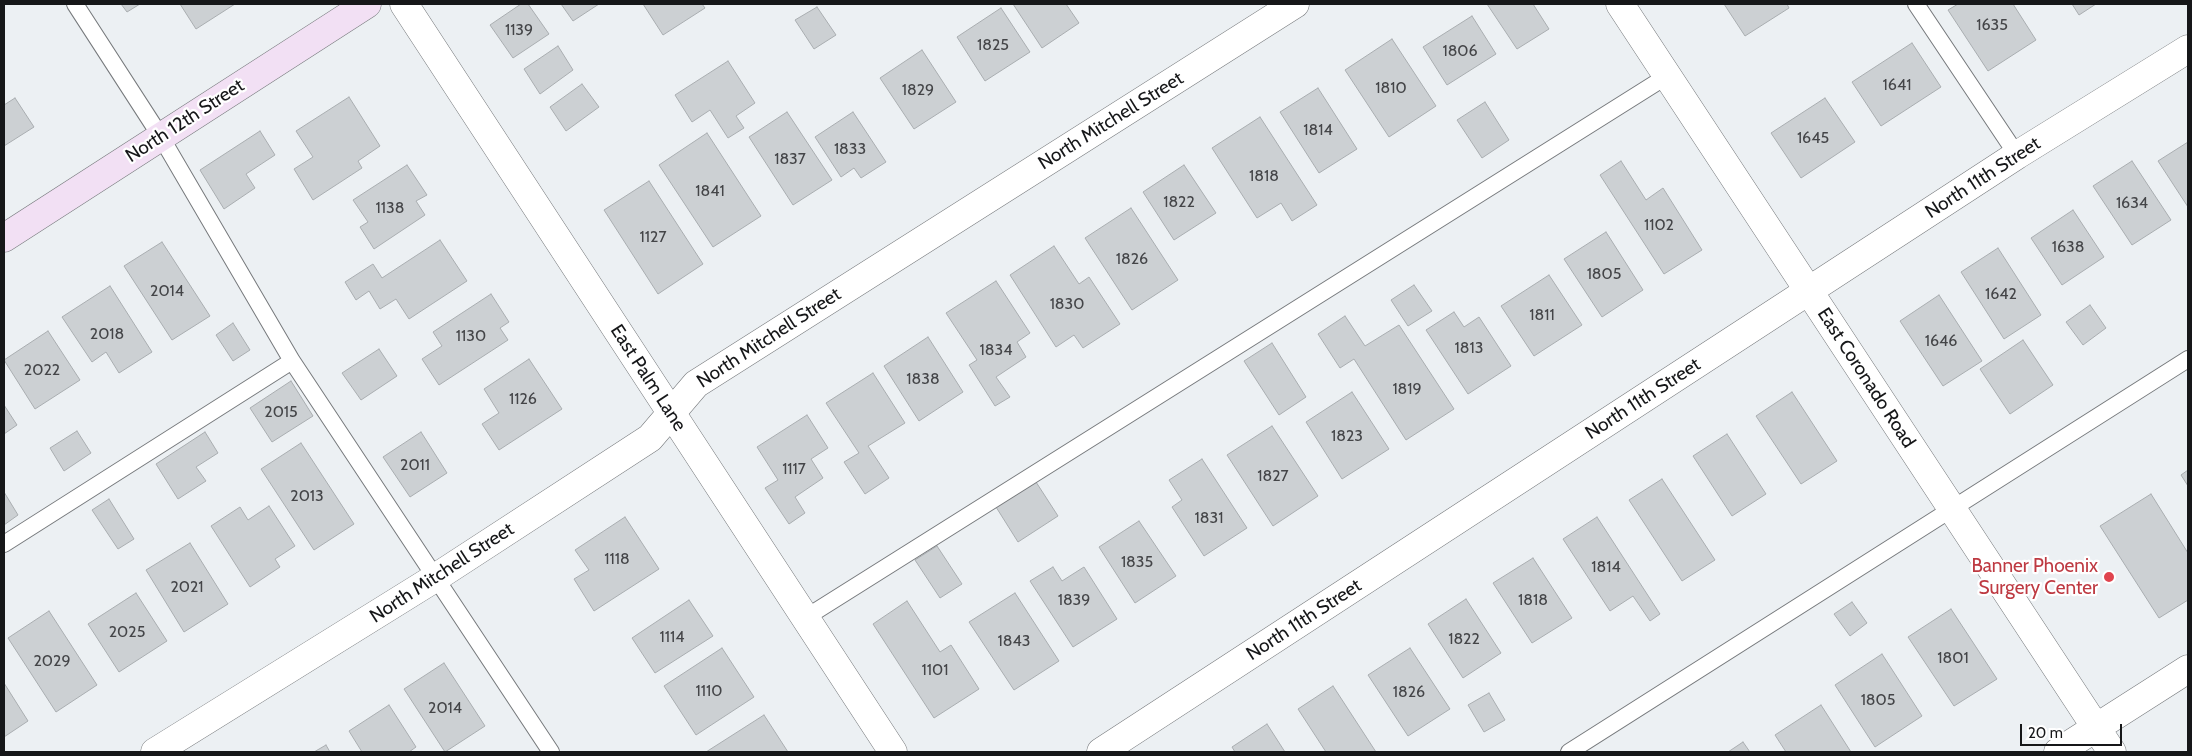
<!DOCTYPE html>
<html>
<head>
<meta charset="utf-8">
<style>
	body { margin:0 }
	#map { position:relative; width:2192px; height:756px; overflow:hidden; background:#ecf0f3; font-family:Cabin,sans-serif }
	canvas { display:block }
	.frame { position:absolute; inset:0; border:5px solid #161719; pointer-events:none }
	.scale { position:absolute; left:2020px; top:724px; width:102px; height:22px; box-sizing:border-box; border:2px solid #161719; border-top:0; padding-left:6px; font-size:15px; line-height:18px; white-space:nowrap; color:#161719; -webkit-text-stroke:4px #fff; paint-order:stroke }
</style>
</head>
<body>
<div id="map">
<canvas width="2192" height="756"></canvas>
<div class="frame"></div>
<div class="scale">20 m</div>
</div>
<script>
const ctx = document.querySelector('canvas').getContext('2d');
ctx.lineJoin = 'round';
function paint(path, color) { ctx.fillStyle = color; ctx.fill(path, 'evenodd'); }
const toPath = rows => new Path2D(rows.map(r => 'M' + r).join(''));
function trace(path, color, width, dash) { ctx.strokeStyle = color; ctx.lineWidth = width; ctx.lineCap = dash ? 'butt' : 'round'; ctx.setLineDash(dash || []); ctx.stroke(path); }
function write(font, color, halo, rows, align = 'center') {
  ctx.font = font + ' Cabin,sans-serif'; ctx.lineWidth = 4.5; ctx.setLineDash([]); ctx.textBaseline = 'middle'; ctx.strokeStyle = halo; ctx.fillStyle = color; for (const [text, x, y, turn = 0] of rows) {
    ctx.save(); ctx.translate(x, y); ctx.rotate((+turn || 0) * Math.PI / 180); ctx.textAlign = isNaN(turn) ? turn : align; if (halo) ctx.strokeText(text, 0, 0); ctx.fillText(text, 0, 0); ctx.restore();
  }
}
const building = toPath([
	[121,4,140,4,127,12,121,4],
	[180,4,235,4,196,29,180,4],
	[521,4,528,4,549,34,513,58,490,25,521,4],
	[561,4,599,4,573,21,561,4],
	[643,4,702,4,705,8,663,35,643,4],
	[1013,4,1066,4,1079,23,1042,48,1013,4],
	[1487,4,1533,4,1549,29,1517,49,1487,4],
	[1724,4,1787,4,1789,8,1745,36,1724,4],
	[1958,4,2013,4,2036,40,1988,71,1948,10,1958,4],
	[2072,4,2096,4,2079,15,2072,4],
	[817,7,836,35,814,49,795,20,817,7],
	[1001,8,1030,52,985,81,957,37,1001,8],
	[1472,16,1496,54,1447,85,1423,47,1472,16],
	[1392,39,1436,106,1389,137,1345,70,1392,39],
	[1912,43,1941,87,1881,126,1852,82,1912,43],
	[558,46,573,70,540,94,524,69,558,46],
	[922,50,956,102,914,129,880,78,922,50],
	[728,61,755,103,736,116,744,128,728,138,710,110,692,122,675,95,728,61],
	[582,84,599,107,566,131,550,107,582,84],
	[1318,88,1357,149,1319,173,1280,112,1318,88],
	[349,97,380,146,358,161,362,168,313,200,294,169,313,157,296,131,349,97],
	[15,98,34,127,4,146,4,105,15,98],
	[1825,98,1855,142,1801,178,1771,133,1825,98],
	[1485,102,1509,140,1482,158,1457,120,1485,102],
	[787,112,832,180,793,205,749,137,787,112],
	[853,112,886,162,861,178,854,168,841,177,815,137,853,112],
	[1260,117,1317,205,1292,221,1281,203,1257,218,1212,148,1260,117],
	[260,131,275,155,246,174,255,188,224,209,200,170,260,131],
	[707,133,761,216,713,247,659,165,707,133],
	[2188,142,2188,207,2158,161,2188,142],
	[1621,161,1646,200,1663,188,1702,250,1664,274,1600,175,1621,161],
	[2132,161,2171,220,2132,245,2093,186,2132,161],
	[407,165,427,195,416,201,425,215,374,249,360,227,368,222,353,200,407,165],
	[1184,165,1216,213,1174,240,1143,192,1184,165],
	[649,181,703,264,658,294,604,210,649,181],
	[1131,208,1178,280,1132,310,1085,238,1131,208],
	[2073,210,2104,257,2062,285,2031,238,2073,210],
	[1606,232,1643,290,1602,317,1564,259,1606,232],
	[440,240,467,281,409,319,396,299,380,309,369,291,356,300,345,282,373,264,382,278,440,240],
	[162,242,210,316,172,340,124,266,162,242],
	[1054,246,1079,284,1089,277,1120,324,1083,348,1074,335,1056,347,1010,275,1054,246],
	[1998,248,2041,315,2004,339,1961,272,1998,248],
	[1549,275,1582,325,1534,356,1501,306,1549,275],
	[996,281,1030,333,1017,342,1026,357,996,377,1010,397,995,406,969,365,977,360,946,313,996,281],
	[1414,285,1432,311,1408,326,1391,300,1414,285],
	[110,286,152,352,119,373,106,352,92,362,62,317,110,286],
	[491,294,509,322,500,328,508,340,439,385,422,359,442,346,433,332,491,294],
	[1939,295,1982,361,1943,386,1900,321,1939,295],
	[2090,305,2106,328,2083,345,2066,322,2090,305],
	[1454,312,1464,327,1479,317,1511,366,1468,394,1426,330,1454,312],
	[1345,316,1365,346,1399,325,1454,409,1406,440,1354,359,1340,368,1318,334,1345,316],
	[233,323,250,350,233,361,216,335,233,323],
	[48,331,80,380,35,409,4,360,48,331],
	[928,337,963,392,919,421,884,366,928,337],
	[2023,340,2053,385,2010,414,1980,369,2023,340],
	[1272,343,1306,397,1279,415,1244,361,1272,343],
	[379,349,397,376,361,400,342,373,379,349],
	[529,359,562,409,499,450,482,424,499,413,484,389,529,359],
	[873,373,905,423,868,446,889,478,865,494,844,462,859,453,826,403,873,373],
	[291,381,313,416,272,442,250,408,291,381],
	[1352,392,1389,449,1342,479,1306,422,1352,392],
	[1792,392,1837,461,1801,484,1756,416,1792,392],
	[4,405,17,425,4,434,4,405],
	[807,415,828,448,811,459,823,478,795,497,805,513,789,524,765,488,778,480,757,447,807,415],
	[1272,426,1318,496,1273,526,1227,455,1272,426],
	[77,431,91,453,64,471,50,448,77,431],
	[205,432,218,453,196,467,206,481,178,499,156,464,205,432],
	[421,432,447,473,410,497,383,457,421,432],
	[1727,434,1766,494,1732,516,1693,456,1727,434],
	[301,443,354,524,314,550,261,469,301,443],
	[1202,459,1247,528,1204,556,1172,507,1182,500,1169,480,1202,459],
	[2188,470,2188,486,2181,475,2188,470],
	[1662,479,1715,560,1682,581,1629,500,1662,479],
	[1036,482,1058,516,1018,542,996,507,1036,482],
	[4,492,18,515,4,525,4,492],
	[2151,494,2188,553,2188,600,2159,618,2100,526,2151,494],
	[109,499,134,539,118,549,92,510,109,499],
	[269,506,295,546,275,559,280,567,250,587,211,526,240,507,248,520,269,506],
	[625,517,659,569,594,611,574,579,589,570,575,550,625,517],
	[1597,517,1660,614,1650,621,1633,596,1610,611,1563,539,1597,517],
	[1139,521,1176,576,1135,603,1099,547,1139,521],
	[190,543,228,604,184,632,146,570,190,543],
	[937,546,962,584,940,598,915,560,937,546],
	[1533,558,1572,618,1532,643,1493,583,1533,558],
	[1053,567,1062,581,1084,567,1117,619,1073,647,1030,581,1053,567],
	[136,593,167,641,119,672,88,624,136,593],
	[1015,593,1059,661,1014,690,969,622,1015,593],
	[1466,599,1501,653,1463,678,1428,624,1466,599],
	[689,600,713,636,655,673,632,638,689,600],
	[907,601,940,652,951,645,979,689,934,718,873,624,907,601],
	[1852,602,1867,623,1850,636,1834,614,1852,602],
	[1951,609,1997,679,1954,706,1908,637,1951,609],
	[49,611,97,685,56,712,8,638,49,611],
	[722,648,754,697,696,735,664,686,722,648],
	[1410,648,1450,709,1408,736,1368,675,1410,648],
	[1882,654,1922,716,1875,747,1835,685,1882,654],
	[444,663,485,726,445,752,404,689,444,663],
	[4,683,28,721,4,737,4,683],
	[1333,686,1376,752,1326,752,1298,709,1333,686],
	[1489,693,1505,720,1484,732,1468,705,1489,693],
	[389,705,416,747,409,752,362,752,349,731,389,705],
	[1821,705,1851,752,1786,752,1775,735,1821,705],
	[764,715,788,752,706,752,764,715],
	[1267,724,1285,752,1235,752,1232,747,1267,724],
	[1743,742,1750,752,1728,752,1743,742],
	[326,745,330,752,314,752,326,745]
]);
paint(building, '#ccd0d3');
trace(building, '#a9adb0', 1);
const lane = toPath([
	[75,4,161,137,292,361,551,752],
	[1916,4,2017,155],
	[4,544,292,361],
	[805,618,1667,76],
	[1569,752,2188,359]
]);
const street = toPath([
	[404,4,893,752],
	[1620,4,2112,752],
	[155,752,435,578,650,438,696,384,1295,4],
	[1101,752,2017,155,2188,49],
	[2058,752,2188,669]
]);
const secondary = toPath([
	[4,238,367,4]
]);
trace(lane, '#76797c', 18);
trace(street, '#76797c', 29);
trace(secondary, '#76797c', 29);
trace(lane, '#fff', 16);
trace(street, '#fff', 28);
trace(secondary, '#f2e0f4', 28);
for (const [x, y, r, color] of [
	[2109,577,6,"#e0444e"]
]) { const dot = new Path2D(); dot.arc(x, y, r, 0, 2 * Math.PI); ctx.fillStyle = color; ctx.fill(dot); trace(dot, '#fff', 2); }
write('16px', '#444548', null, [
	["1635",1992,25],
	["1139",519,30],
	["1825",993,45],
	["1806",1460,51],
	["1641",1897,85],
	["1810",1391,88],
	["1829",918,90],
	["1814",1318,130],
	["1645",1813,138],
	["1833",850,149],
	["1837",790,159],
	["1818",1264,176],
	["1841",710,191],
	["1822",1179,202],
	["1634",2132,203],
	["1138",390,208],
	["1102",1659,225],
	["1127",653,237],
	["1638",2068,247],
	["1826",1132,259],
	["1805",1604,274],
	["2014",167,291],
	["1642",2001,294],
	["1830",1067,304],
	["1811",1542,315],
	["2018",107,334],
	["1130",471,336],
	["1646",1941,341],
	["1813",1469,348],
	["1834",996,350],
	["2022",42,370],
	["1838",923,379],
	["1819",1407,389],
	["1126",523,399],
	["2015",281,412],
	["1823",1347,436],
	["2011",415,465],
	["1117",794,469],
	["1827",1273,476],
	["2013",307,496],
	["1831",1209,518],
	["1118",617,559],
	["1835",1137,562],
	["1814",1606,567],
	["2021",187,587],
	["1839",1074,600],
	["1818",1533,600],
	["2025",127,632],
	["1114",672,637],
	["1822",1464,639],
	["1843",1014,641],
	["1801",1953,658],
	["2029",52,661],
	["1101",935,670],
	["1110",709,691],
	["1826",1409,692],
	["1805",1878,700],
	["2014",445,708]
]);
write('19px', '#161719', '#fff', [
	["North 12th Street",185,121,-33],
	["North Mitchell Street",1111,121,-32],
	["North 11th Street",1983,178,-33],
	["North Mitchell Street",769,338,-33],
	["East Palm Lane",648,378,57],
	["East Coronado Road",1866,378,57],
	["North 11th Street",1643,399,-33],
	["North Mitchell Street",442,573,-33],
	["North 11th Street",1304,620,-33]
]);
write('19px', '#be3a42', '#fff', [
	["Banner Phoenix",2098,566],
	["Surgery Center",2098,588]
], 'right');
</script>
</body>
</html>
